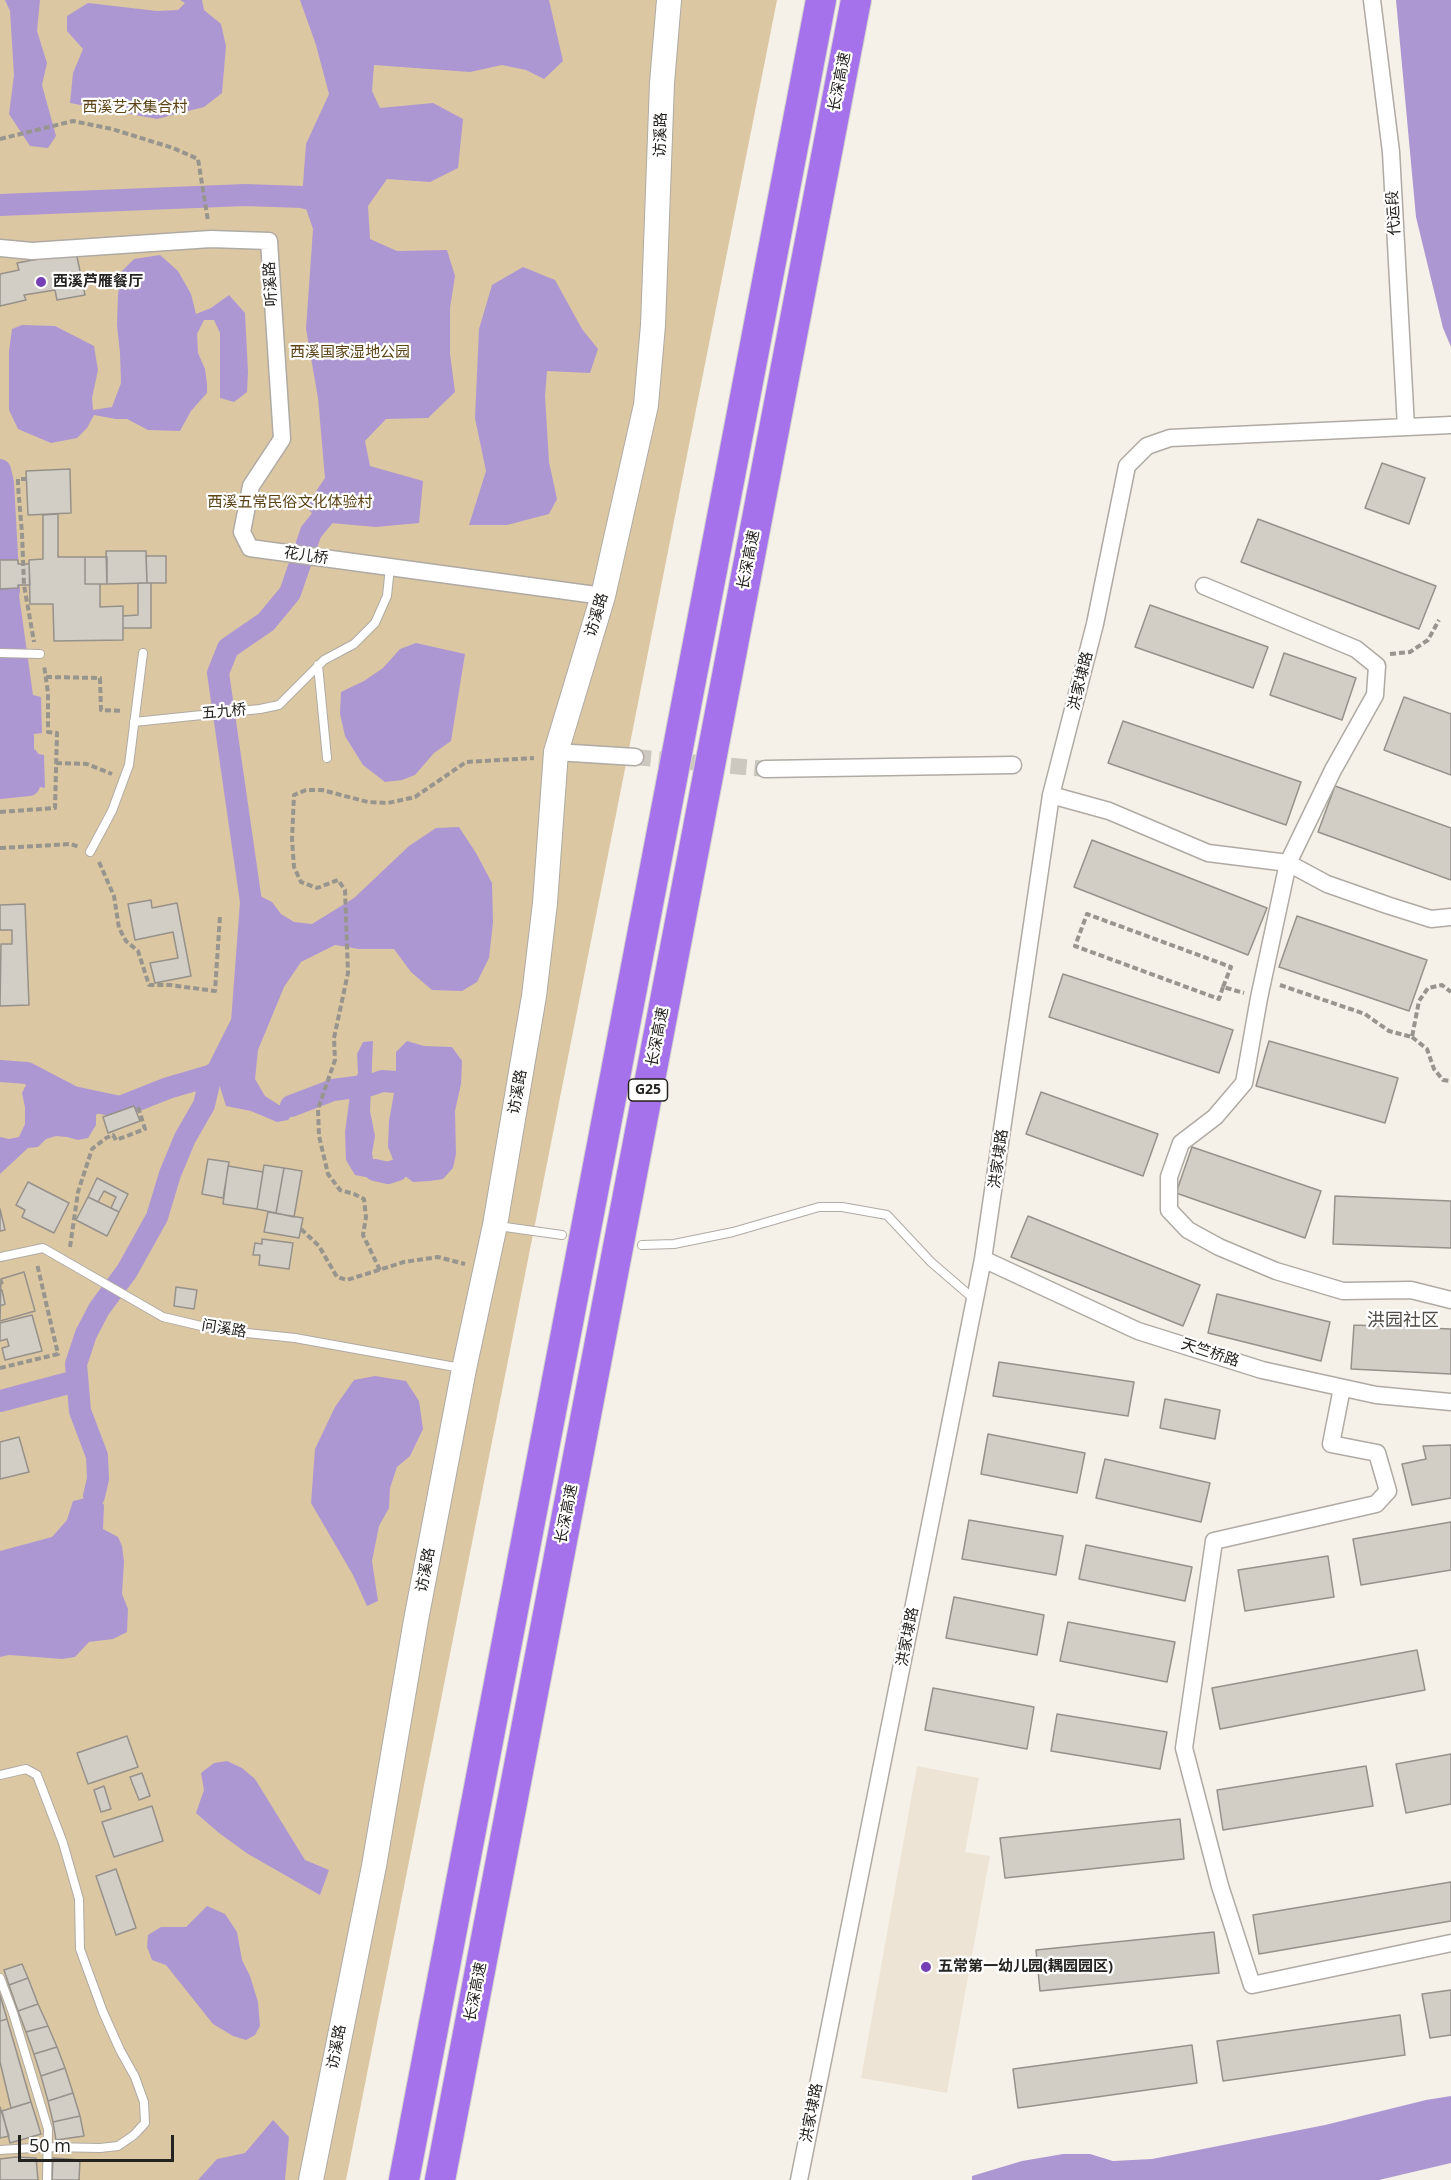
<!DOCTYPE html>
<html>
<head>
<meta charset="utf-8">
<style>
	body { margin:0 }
	#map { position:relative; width:1451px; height:2180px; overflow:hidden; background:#f6f1e8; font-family:"Open Sans",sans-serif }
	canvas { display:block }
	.scale { position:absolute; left:18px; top:2135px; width:156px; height:27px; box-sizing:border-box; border:3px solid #252320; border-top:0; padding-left:8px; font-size:18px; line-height:21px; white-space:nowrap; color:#252320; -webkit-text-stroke:4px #fff; paint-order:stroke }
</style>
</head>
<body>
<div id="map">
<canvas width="1451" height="2180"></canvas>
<div class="scale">50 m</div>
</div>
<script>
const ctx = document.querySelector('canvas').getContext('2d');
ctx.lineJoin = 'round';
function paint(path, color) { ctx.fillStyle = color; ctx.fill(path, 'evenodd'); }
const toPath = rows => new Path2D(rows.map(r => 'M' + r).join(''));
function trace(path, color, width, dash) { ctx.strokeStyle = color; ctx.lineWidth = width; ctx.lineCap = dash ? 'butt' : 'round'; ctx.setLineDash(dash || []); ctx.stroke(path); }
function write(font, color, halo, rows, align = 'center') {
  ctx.font = font + ' "Open Sans","Noto Sans SC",sans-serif'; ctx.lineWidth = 4.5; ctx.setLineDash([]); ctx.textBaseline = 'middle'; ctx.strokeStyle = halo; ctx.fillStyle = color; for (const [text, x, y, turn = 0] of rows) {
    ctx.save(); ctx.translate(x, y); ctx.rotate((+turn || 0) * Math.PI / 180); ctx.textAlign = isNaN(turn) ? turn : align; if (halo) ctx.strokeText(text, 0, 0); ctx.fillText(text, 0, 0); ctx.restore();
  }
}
paint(toPath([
	[917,1766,979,1778,965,1852,990,1856,947,2093,861,2078]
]), '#eee4d5');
paint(toPath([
	[0,0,777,0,346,2180,0,2180]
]), '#dcc7a3');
paint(toPath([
	[5,0,40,0,37,31,47,63,42,85,56,136,48,148,30,146,9,114,14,75,10,11],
	[180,0,202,0,204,10,221,24,226,46,222,93,204,107,157,119,70,103,73,73,83,49,67,31,67,16,88,3,157,11,178,10,185,3],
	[300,0,549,0,563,61,544,79,526,70,502,65,470,72,374,65,372,91,380,108,433,103,463,119,458,168,430,182,387,179,368,206,370,239,397,251,447,250,455,276,450,308,450,354,455,392,428,418,386,419,365,441,370,466,423,481,419,523,376,527,319,522,306,506,325,478,318,398,306,329,313,229,302,197,306,144,329,94,316,45],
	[1396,0,1451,0,1451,347,1443,328,1416,217],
	[160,255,178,271,191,294,196,314,211,308,229,295,245,313,248,372,247,392,234,402,220,398,220,333,214,320,204,320,197,334,198,353,205,369,207,384,207,393,191,411,180,431,148,430,127,419,116,419,94,415,87,428,77,438,51,443,18,429,9,410,9,351,12,329,22,325,55,326,94,346,98,370,92,398,93,410,112,407,121,383,120,353,117,325,118,294,121,272,134,259],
	[523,267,555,280,582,329,598,349,590,373,547,371,545,396,549,462,557,499,549,514,507,525,469,525,486,471,475,418,479,329,492,285],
	[18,588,33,695,41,697,42,733,34,734,34,753,44,755,45,788,29,785,19,787,17,797,0,797,0,589],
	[416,643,465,654,451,741,434,753,415,775,402,780,385,782,363,765,345,736,340,714,341,692,364,681,383,668,400,649],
	[459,827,476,853,492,883,493,922,489,958,477,982,462,991,432,990,411,972,394,949,359,949,335,945,301,962,284,987,258,1050,255,1079,265,1096,279,1105,291,1106,293,1114,288,1120,277,1122,251,1111,226,1106,216,1074,242,1022,250,891,272,902,281,914,294,922,312,924,354,898,409,846,436,828],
	[373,1041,370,1111,375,1136,372,1153,376,1179,355,1175,346,1160,345,1132,350,1095,358,1073,357,1054,363,1042],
	[407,1041,424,1046,452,1047,462,1061,461,1084,455,1111,456,1154,453,1168,443,1179,430,1181,413,1182,397,1170,388,1147,389,1121,396,1082,396,1052],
	[31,1075,73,1097,109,1104,96,1115,96,1125,88,1138,78,1140,67,1137,56,1136,46,1139,38,1147,28,1148,0,1174,0,1137,9,1139,19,1137,25,1124,25,1107,22,1093],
	[375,1376,406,1381,419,1401,423,1429,410,1456,397,1467,390,1488,389,1508,379,1526,372,1561,378,1601,367,1606,353,1575,311,1503,315,1449,335,1407,354,1380],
	[94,1496,98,1497,104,1505,103,1529,118,1537,122,1546,124,1562,122,1594,128,1609,127,1632,113,1639,89,1642,75,1657,62,1659,9,1655,0,1657,0,1551,52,1537,67,1520,73,1501],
	[227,1761,242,1768,255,1779,305,1860,329,1870,320,1895,248,1854,219,1833,196,1813,204,1790,201,1773,214,1763],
	[207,1906,225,1914,237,1932,242,1960,250,1976,258,2002,260,2026,255,2035,246,2040,233,2036,213,2024,166,1965,152,1960,147,1947,148,1935,161,1927,186,1927],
	[1451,2096,1451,2163,1379,2180,972,2180,972,2176,1022,2161,1063,2154,1090,2154,1113,2161,1152,2159,1325,2125,1426,2100],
	[273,2120,289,2137,285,2180,198,2180,217,2159,245,2153]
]), '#ad97d2');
trace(toPath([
	[0,205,245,195,302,197,330,204],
	[0,470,3,483,9,591],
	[0,788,29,785,28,758],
	[0,1071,27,1073,73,1097,120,1107,168,1088,216,1074,242,1022,251,902,218,673,228,648,266,622,290,593,311,532,329,510,332,496],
	[291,1106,333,1090,371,1085,382,1081,396,1082],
	[375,1170,388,1173,397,1170],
	[0,1401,76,1381],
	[94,1496,98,1479,97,1456,80,1411,76,1364,86,1334,99,1309,127,1271,157,1217,170,1174,185,1138,204,1105,211,1075]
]), '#ad97d2', 22);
const building = toPath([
	[76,252,85,295,57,300,55,290,24,295,26,300,0,306,0,274,19,270,17,263,76,252],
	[1382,463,1425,478,1409,524,1365,508,1382,463],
	[70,469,71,513,28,515,26,471,70,469],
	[58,514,58,557,85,557,85,584,100,584,100,607,123,606,123,640,54,641,53,604,30,604,29,560,43,559,43,515,58,514],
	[1258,519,1436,586,1419,629,1241,562,1258,519],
	[106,551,146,551,147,583,107,584,106,551],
	[146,556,166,556,166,583,147,583,146,556],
	[85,557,107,557,107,584,85,584,85,557],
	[0,560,18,560,18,564,29,564,30,585,18,585,18,588,0,589,0,560],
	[138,583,151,583,151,628,123,628,123,616,138,615,138,583],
	[1150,605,1268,647,1253,688,1135,647,1150,605],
	[1284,653,1356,678,1342,720,1270,695,1284,653],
	[1404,697,1451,714,1451,775,1384,750,1404,697],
	[1123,721,1301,782,1286,825,1108,763,1123,721],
	[1335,786,1451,828,1451,880,1318,832,1335,786],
	[1092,840,1267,908,1248,955,1074,887,1092,840],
	[151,900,152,908,177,903,191,976,155,983,150,963,178,958,173,932,135,940,128,904,151,900],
	[25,904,29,1005,0,1006,1,944,12,944,12,930,0,930,0,905,25,904],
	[1297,916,1427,960,1409,1011,1279,967,1297,916],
	[1063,974,1233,1030,1219,1073,1049,1017,1063,974],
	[1269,1041,1398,1078,1385,1123,1256,1086,1269,1041],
	[1041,1092,1158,1134,1143,1176,1026,1134,1041,1092],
	[134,1106,140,1121,108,1133,103,1117,134,1106],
	[1192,1147,1321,1191,1305,1238,1176,1193,1192,1147],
	[208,1159,229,1162,223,1198,202,1194,208,1159],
	[264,1165,284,1168,276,1213,257,1209,264,1165],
	[228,1166,263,1172,257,1209,223,1204,228,1166],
	[284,1168,302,1171,294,1217,276,1213,284,1168],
	[97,1178,128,1194,119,1212,111,1208,116,1197,104,1191,98,1202,88,1197,97,1178],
	[28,1182,69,1203,54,1233,22,1217,25,1210,16,1205,28,1182],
	[1335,1196,1451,1201,1451,1248,1333,1244,1335,1196],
	[88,1197,119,1212,107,1236,76,1220,88,1197],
	[0,1209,5,1230,0,1231,0,1209],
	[268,1212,303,1218,299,1238,264,1232,268,1212],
	[1028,1216,1200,1285,1183,1326,1011,1257,1028,1216],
	[262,1239,293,1243,289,1269,259,1265,260,1255,253,1255,255,1243,262,1244,262,1239],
	[24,1272,35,1311,0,1321,0,1306,5,1304,2,1290,0,1291,0,1284,3,1283,1,1279,24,1272],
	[24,1272,35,1311,0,1321,1,1279,24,1272],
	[176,1287,197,1290,194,1309,174,1306,176,1287],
	[1217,1294,1330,1322,1321,1361,1208,1333,1217,1294],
	[32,1315,42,1351,5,1360,2,1348,9,1346,7,1339,0,1341,0,1323,32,1315],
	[1354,1325,1451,1329,1451,1374,1351,1369,1354,1325],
	[999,1362,1134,1382,1128,1416,993,1396,999,1362],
	[1165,1399,1220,1410,1215,1439,1160,1428,1165,1399],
	[988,1434,1085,1453,1077,1493,981,1474,988,1434],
	[19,1437,29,1472,0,1479,0,1442,19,1437],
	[1451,1445,1451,1498,1412,1505,1402,1464,1426,1459,1423,1446,1451,1445],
	[1105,1459,1210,1483,1201,1522,1096,1498,1105,1459],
	[969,1520,1063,1536,1056,1575,962,1559,969,1520],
	[1451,1522,1451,1570,1361,1585,1353,1539,1451,1522],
	[1086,1545,1192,1567,1185,1601,1079,1579,1086,1545],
	[1328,1556,1334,1597,1245,1611,1238,1570,1328,1556],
	[954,1597,1044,1615,1037,1655,946,1638,954,1597],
	[1068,1622,1175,1642,1167,1682,1060,1661,1068,1622],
	[1417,1650,1425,1690,1220,1729,1212,1688,1417,1650],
	[933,1688,1034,1707,1027,1749,925,1730,933,1688],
	[1057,1714,1167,1732,1160,1769,1051,1751,1057,1714],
	[127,1736,138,1767,88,1784,77,1753,127,1736],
	[1451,1754,1451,1804,1406,1813,1396,1764,1451,1754],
	[1366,1766,1373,1806,1223,1830,1217,1790,1366,1766],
	[142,1773,150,1796,139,1800,130,1777,142,1773],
	[104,1786,111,1809,101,1812,94,1790,104,1786],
	[152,1806,163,1841,114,1857,102,1822,152,1806],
	[1180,1819,1184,1859,1005,1878,1000,1838,1180,1819],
	[116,1869,136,1928,116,1935,96,1876,116,1869],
	[1451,1882,1451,1921,1259,1954,1253,1915,1451,1882],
	[1214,1932,1219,1973,1040,1991,1036,1950,1214,1932],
	[22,1964,28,1978,9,1985,4,1970,22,1964],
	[28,1978,38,2004,18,2011,9,1985,28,1978],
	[1451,1990,1451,2035,1430,2038,1422,1994,1451,1990],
	[0,1995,7,2019,0,2021,0,1995],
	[38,2004,48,2026,26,2032,18,2011,38,2004],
	[1400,2015,1405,2055,1223,2081,1217,2041,1400,2015],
	[7,2019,31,2102,11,2108,0,2062,0,2021,7,2019],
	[48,2026,57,2047,34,2054,26,2032,48,2026],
	[1192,2045,1197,2083,1018,2108,1013,2069,1192,2045],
	[57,2047,65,2068,41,2076,34,2054,57,2047],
	[65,2068,73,2093,48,2101,41,2076,65,2068],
	[73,2093,80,2116,53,2122,48,2101,73,2093],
	[31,2102,41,2134,10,2143,2,2111,31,2102],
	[0,2107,9,2136,0,2138,0,2107],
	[80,2116,84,2136,56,2140,53,2122,80,2116],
	[16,2157,36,2158,38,2180,0,2180,0,2159,16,2157],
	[53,2158,80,2160,79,2180,52,2180,53,2158]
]);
paint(building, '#d2cdc5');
trace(building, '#96918a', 1.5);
trace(toPath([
	[635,757,765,769]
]), '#ccc8c0', 16, [16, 8]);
const lane = toPath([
	[0,653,40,654],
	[318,665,327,758],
	[134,722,260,709,279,705,324,660,354,644,375,623,387,596,390,567],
	[90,852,112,811,129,765,143,653],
	[498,1226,562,1235],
	[642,1245,674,1244,733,1232,819,1207,842,1207,887,1215,931,1262,975,1300],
	[0,1257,43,1248,163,1317,218,1330,295,1338,461,1368],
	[0,1775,26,1769,37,1775,63,1843,79,1899,80,1949,103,2012,120,2050,135,2077,144,2102,145,2123,134,2135,118,2146,100,2148,49,2147,0,2150],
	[0,1978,13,2013,48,2129,47,2180]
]);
const street = toPath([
	[1372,0,1391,152,1406,427],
	[0,248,32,251,211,239,269,241,282,439,251,486,242,532,250,548,603,596],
	[1204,586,1356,649,1377,666,1375,695,1333,770,1288,863,1259,998,1244,1083,1215,1117,1181,1143,1169,1177,1169,1210,1188,1230,1219,1247,1276,1271,1343,1291,1411,1290,1451,1300],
	[556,752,635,757],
	[765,769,1013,765],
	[1051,795,1109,811,1208,853,1288,863,1327,884,1387,905,1431,919,1451,917],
	[983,1259,1138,1331,1262,1370,1376,1395,1451,1402],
	[1342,1388,1331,1444,1377,1453,1388,1491,1376,1504,1214,1541,1184,1748,1220,1886,1252,1985,1451,1943],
	[799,2180,983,1259,1051,795,1095,624,1127,466,1147,446,1170,438,1451,425]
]);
const secondary = toPath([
	[311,2180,374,1866,416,1620,464,1369,495,1225,534,996,545,903,556,752,603,596,646,405,653,325,662,83,669,0]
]);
const highway = toPath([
	[404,2180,821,0],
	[440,2180,856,0]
]);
trace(lane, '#afaaa3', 10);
trace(street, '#afaaa3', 19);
trace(secondary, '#afaaa3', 26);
trace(highway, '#cfcfce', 32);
trace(toPath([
	[0,139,73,121,112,129,173,148,198,159,208,221],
	[27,479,18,479,18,486,22,533,24,585,34,642],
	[1390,654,1410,652,1428,640,1439,620],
	[46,677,100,678,101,710,123,711],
	[56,763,87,764,112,774],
	[0,812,55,808,57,733,48,732,48,693,44,665],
	[0,848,71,844,79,847],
	[99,862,114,896,119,928,126,941,138,951,149,985,170,985,215,991,220,916],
	[1280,985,1365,1014,1389,1031,1412,1037,1419,1001,1428,988,1442,985,1451,992],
	[1223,987,1219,999,1075,946,1087,914,1231,967,1223,987,1244,993],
	[1412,1037,1427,1049,1434,1069,1443,1080,1451,1081],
	[301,1229,319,1246,337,1277,347,1280,404,1262,438,1257,465,1264],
	[70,1247,78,1192,92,1149,106,1138,113,1135,116,1140,145,1129,138,1107],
	[380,1270,363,1235,366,1217,364,1199,354,1194,340,1190,328,1174,319,1136,318,1109,335,1060,334,1038,348,973,345,890,338,880,317,888,301,882,294,867,292,839,294,795,306,790,322,790,368,802,388,803,415,797,466,762,534,758],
	[0,1368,58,1354,37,1264]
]), '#98948e', 4, [6, 3]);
trace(lane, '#fff', 8);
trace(street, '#fff', 16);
trace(secondary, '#fff', 24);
trace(highway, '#a572eb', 30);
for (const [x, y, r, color] of [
	[41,282,6,"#753fb5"],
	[926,1967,6,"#753fb5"]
]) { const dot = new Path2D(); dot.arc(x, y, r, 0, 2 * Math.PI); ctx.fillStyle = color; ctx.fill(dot); trace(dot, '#fff', 2); }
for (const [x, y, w] of [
	[648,1090,39]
]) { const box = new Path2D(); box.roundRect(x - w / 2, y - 11, w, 22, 4.5); ctx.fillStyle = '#fff'; ctx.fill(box); trace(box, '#252320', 1.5); }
write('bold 14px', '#252320', null, [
	["G25",648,1090]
]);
write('15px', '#252320', '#fff', [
	["长深高速",840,82,-79],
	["访溪路",661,135,-89],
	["代运段",1394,213,-93],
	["听溪路",271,284,-93],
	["花儿桥",306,556,8],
	["长深高速",749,560,-79],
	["访溪路",597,615,-73],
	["洪家埭路",1081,681,-76],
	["五九桥",224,712,-5],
	["长深高速",658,1037,-79],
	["访溪路",518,1092,-80],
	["洪家埭路",999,1159,-82],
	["问溪路",224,1329,9],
	["天竺桥路",1210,1353,18],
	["长深高速",567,1514,-79],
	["访溪路",426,1570,-79],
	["洪家埭路",908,1637,-79],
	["长深高速",476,1992,-79],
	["访溪路",337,2047,-79],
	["洪家埭路",812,2113,-79]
]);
write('15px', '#5c4315', '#fff', [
	["西溪艺术集合村",135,108],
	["西溪国家湿地公园",350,353],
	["西溪五常民俗文化体验村",290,503]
]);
write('bold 15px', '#252320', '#fff', [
	["西溪芦雁餐厅",53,282],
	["五常第一幼儿园(耦园园区)",938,1967]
], 'left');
write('18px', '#504c45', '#fff', [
	["洪园社区",1403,1321]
]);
</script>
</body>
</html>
